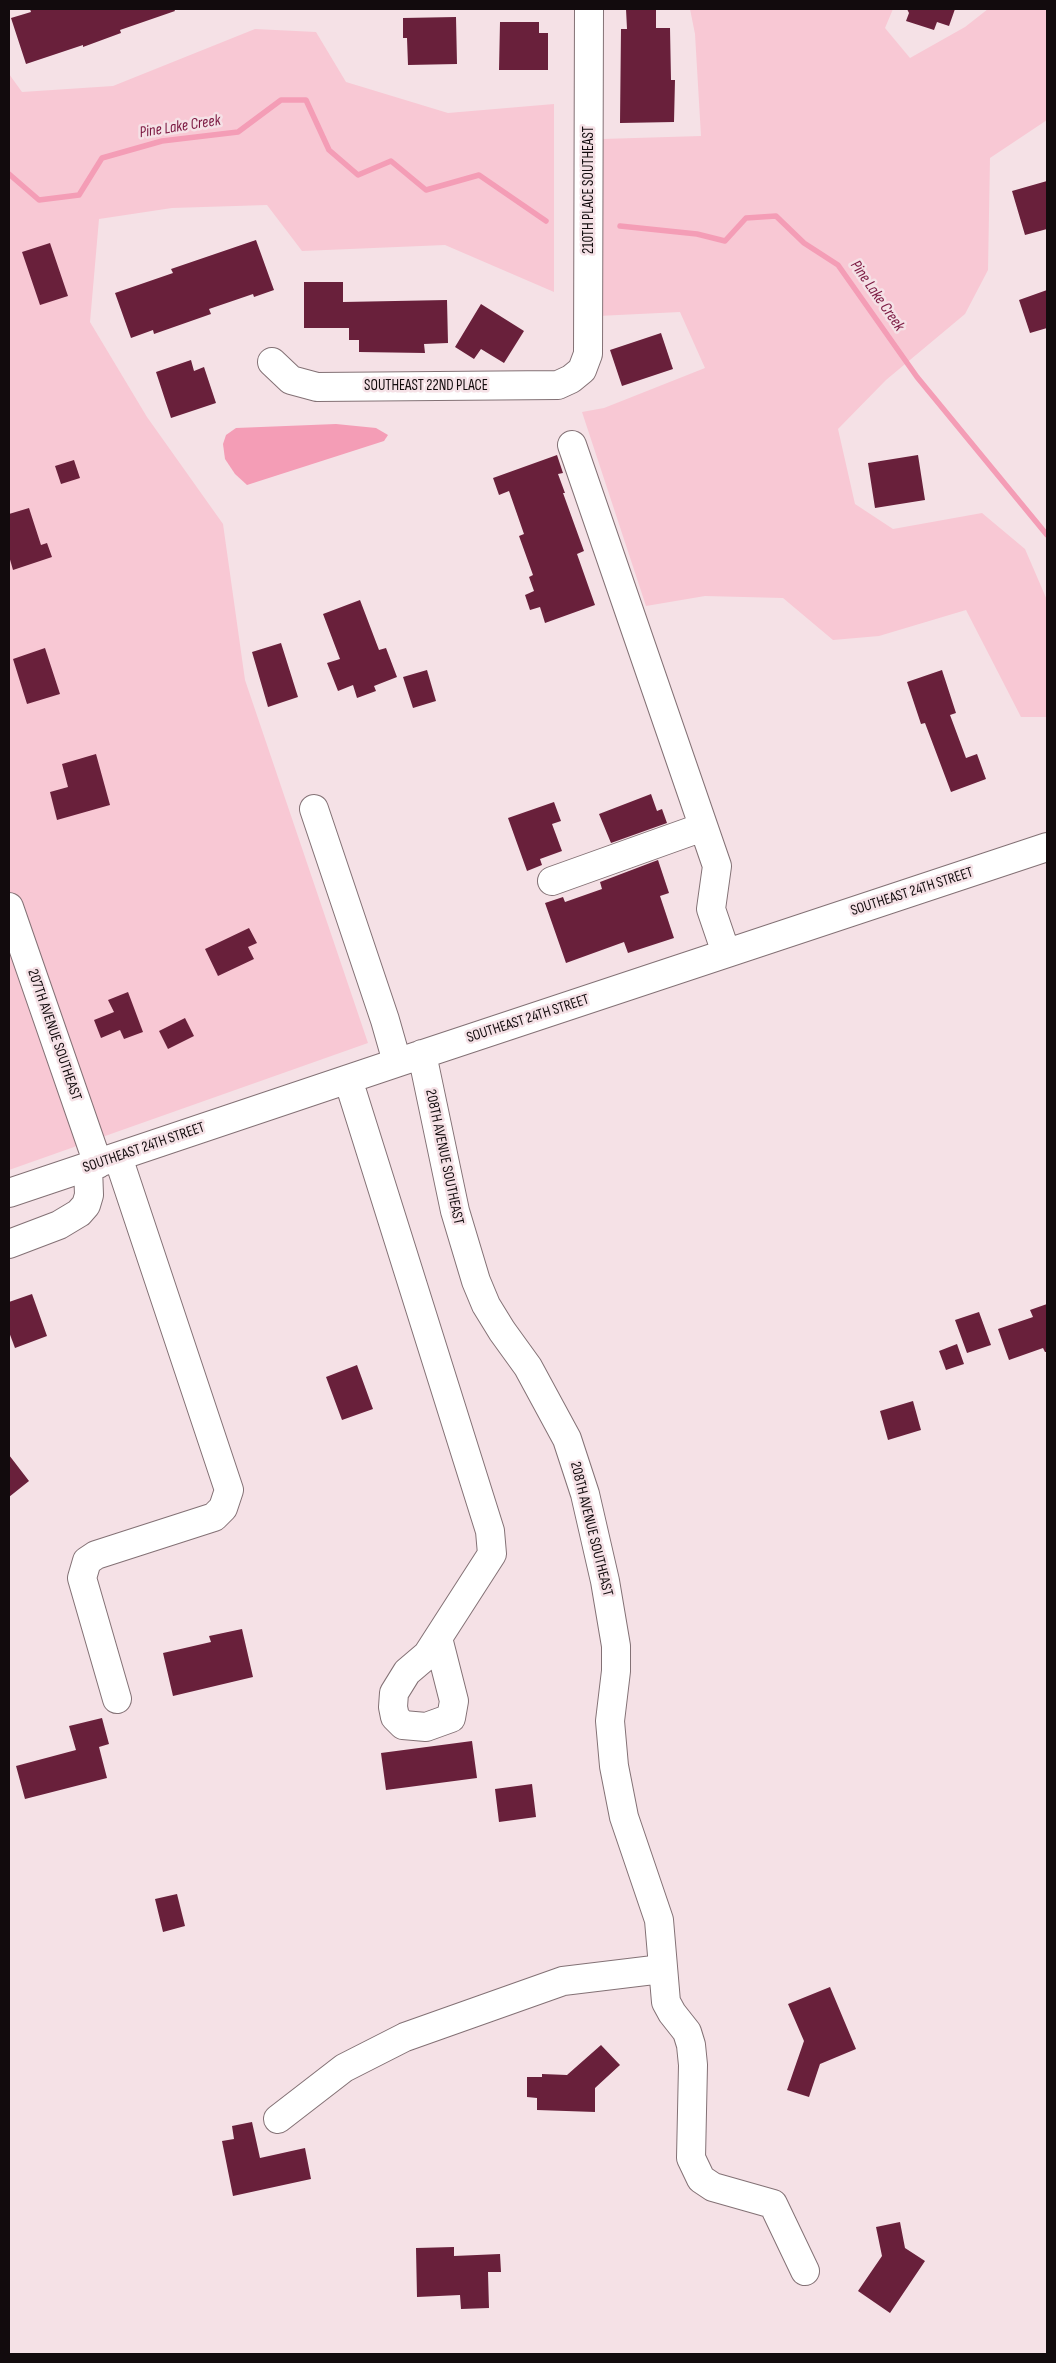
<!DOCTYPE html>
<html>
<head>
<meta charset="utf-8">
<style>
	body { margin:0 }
	#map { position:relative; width:1056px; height:2363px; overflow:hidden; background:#f5e1e6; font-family:"Sofia Sans Condensed",sans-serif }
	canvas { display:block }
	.frame { position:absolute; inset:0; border:10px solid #120b0d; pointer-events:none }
</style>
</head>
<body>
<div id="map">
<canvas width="1056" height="2363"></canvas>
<div class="frame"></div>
</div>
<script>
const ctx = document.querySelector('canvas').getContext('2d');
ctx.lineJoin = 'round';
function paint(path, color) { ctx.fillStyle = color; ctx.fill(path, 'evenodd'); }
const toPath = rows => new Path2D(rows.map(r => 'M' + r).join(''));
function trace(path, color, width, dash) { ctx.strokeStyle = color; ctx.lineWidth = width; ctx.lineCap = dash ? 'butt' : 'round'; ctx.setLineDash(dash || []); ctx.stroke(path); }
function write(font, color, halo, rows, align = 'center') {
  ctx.font = font + ' "Sofia Sans Condensed",sans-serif'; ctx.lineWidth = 5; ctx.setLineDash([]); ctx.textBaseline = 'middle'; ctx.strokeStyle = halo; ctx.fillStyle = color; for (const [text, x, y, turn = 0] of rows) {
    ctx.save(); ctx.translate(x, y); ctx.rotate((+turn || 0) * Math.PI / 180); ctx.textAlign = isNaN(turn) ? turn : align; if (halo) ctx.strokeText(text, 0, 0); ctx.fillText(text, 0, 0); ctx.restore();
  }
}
paint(toPath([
	[690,9,893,9,885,28,910,58,965,27,988,9,1047,9,1047,120,990,158,988,270,965,314,886,380,838,429,855,504,893,529,982,513,1025,549,1047,600,1047,717,1021,717,966,610,879,636,833,640,783,598,705,596,646,606,582,412,604,408,705,368,680,312,598,316,602,139,701,136,695,34],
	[255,29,316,32,346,82,448,113,554,104,554,292,445,245,302,251,267,205,172,208,99,219,90,322,147,417,223,524,245,680,368,1043,9,1170,9,74,22,92,113,86]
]), '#f8c8d4');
paint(toPath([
	[336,424,376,428,388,435,384,441,247,485,235,474,225,459,223,444,226,435,236,428]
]), '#f49db6');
trace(toPath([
	[9,174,39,200,79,195,102,158,162,141,238,132,281,100,306,100,329,150,358,175,391,161,426,190,479,175,546,221],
	[620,226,697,234,725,241,746,218,776,216,804,243,838,265,917,377,1047,535]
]), '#f49db6', 5.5);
paint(toPath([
	[30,9,174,9,175,11,120,30,121,33,83,47,83,45,26,64,11,18,31,12],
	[626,9,656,9,656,28,670,28,671,80,675,80,674,122,620,123,621,29,627,29],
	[907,9,955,9,949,26,937,22,934,30,906,21,909,13],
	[456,17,457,64,408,65,407,38,403,38,403,18],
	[500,22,539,22,539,33,548,33,548,70,499,70],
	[1047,181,1047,229,1025,235,1012,191],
	[256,240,274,290,254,297,253,294,209,309,211,314,154,334,153,330,131,338,115,293,173,273,171,269],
	[50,243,68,296,40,305,22,252],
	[304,282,343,282,343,302,447,300,448,343,424,344,425,353,359,352,359,340,349,340,349,328,304,328],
	[1047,290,1047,328,1030,333,1019,300],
	[481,304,524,331,504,363,481,349,474,359,455,347],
	[661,333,673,369,622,386,610,350],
	[191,360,194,371,204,367,216,403,171,418,156,372],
	[557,455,563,473,558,474,565,493,563,493,584,551,577,554,595,605,545,623,540,607,530,610,525,595,534,591,529,577,533,575,519,536,524,534,509,491,499,495,493,478],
	[918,455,925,500,875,508,868,463],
	[74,460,80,478,61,484,55,466],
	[29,508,41,545,47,543,52,557,13,570,9,556,9,514],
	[360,600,379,650,386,648,397,677,374,686,376,691,357,698,353,685,338,691,327,663,340,659,323,614],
	[281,643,298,697,268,707,252,652],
	[45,648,60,694,27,704,13,659],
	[427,670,436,701,413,708,403,677],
	[942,670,956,713,950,715,966,758,977,754,986,779,951,792,925,723,921,724,907,682],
	[96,754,110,805,57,820,50,792,68,787,62,764],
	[651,794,657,811,662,809,667,823,611,843,599,814],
	[554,802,561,821,552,824,562,851,540,859,542,865,527,871,508,818],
	[658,860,669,893,660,896,674,938,628,953,624,942,566,963,545,903,563,897,565,902,602,889,600,882],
	[249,928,257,943,248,947,254,959,218,976,205,949],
	[128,992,143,1032,124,1039,120,1030,101,1038,94,1020,114,1012,108,1000],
	[185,1018,194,1036,168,1049,159,1031],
	[32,1294,47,1336,15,1348,9,1332,9,1302],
	[1047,1304,1047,1352,1045,1352,1043,1348,1009,1360,998,1329,1033,1317,1030,1310],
	[979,1312,991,1345,967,1353,955,1320],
	[957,1344,964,1364,946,1370,939,1351],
	[357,1365,373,1409,342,1420,326,1377],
	[913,1401,921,1430,888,1440,880,1411],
	[9,1455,29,1481,9,1497],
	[242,1629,253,1677,173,1696,163,1653,211,1642,209,1636],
	[102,1718,109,1744,99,1747,107,1778,25,1799,16,1766,76,1750,69,1726],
	[472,1741,477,1778,386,1790,381,1753],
	[532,1784,536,1817,499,1822,495,1789],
	[177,1894,185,1926,163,1932,155,1899],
	[830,1987,856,2049,820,2064,809,2097,787,2090,804,2041,788,2004],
	[601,2045,620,2065,595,2088,595,2112,537,2110,537,2098,527,2097,527,2077,542,2077,542,2074,567,2075],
	[252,2122,260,2158,305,2148,311,2179,233,2196,222,2141,234,2139,232,2126],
	[900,2222,905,2248,925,2261,890,2313,858,2291,882,2256,876,2227],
	[454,2247,454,2256,500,2254,501,2272,488,2272,489,2308,461,2309,460,2295,417,2297,416,2248]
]), '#69203b');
const minor = toPath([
	[272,362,291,380,317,387,558,385,571,379,582,370,588,354,589,9],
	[572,445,717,866,711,909,726,953],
	[314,809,385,1020,397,1062],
	[552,881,703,827],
	[9,907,98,1164],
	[422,1054,455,1211,476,1281,486,1305,502,1331,528,1367,567,1439,585,1494,605,1581,616,1646,616,1671,610,1721,614,1766,624,1817,659,1920,666,2002,672,2013,687,2032,691,2045,693,2065,691,2158,701,2179,713,2187,773,2204,805,2271],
	[348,1079,490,1531,492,1554,427,1655,407,1672,394,1693,393,1707,395,1717,403,1725,426,1727,451,1718,454,1701,438,1638],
	[9,1193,402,1061,1047,847],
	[9,1244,59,1225,79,1213,86,1205,89,1195,88,1167],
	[117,1699,82,1578,87,1561,96,1555,214,1517,223,1508,229,1490,118,1157],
	[278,2119,344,2068,405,2037,563,1981,662,1969]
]);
trace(minor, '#837175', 30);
trace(minor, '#fff', 28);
write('15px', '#120b0d', '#f5e1e6', [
	["210TH PLACE SOUTHEAST",589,190,-90],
	["SOUTHEAST 22ND PLACE",426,386],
	["SOUTHEAST 24TH STREET",912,892,-18],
	["SOUTHEAST 24TH STREET",528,1019,-18],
	["207TH AVENUE SOUTHEAST",54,1035,71],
	["SOUTHEAST 24TH STREET",144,1148,-19],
	["208TH AVENUE SOUTHEAST",444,1157,78],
	["208TH AVENUE SOUTHEAST",591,1529,76]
]);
write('italic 16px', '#7b1841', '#f5e1e6', [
	["Pine Lake Creek",180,127,-9],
	["Pine Lake Creek",877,296,55]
]);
</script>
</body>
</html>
